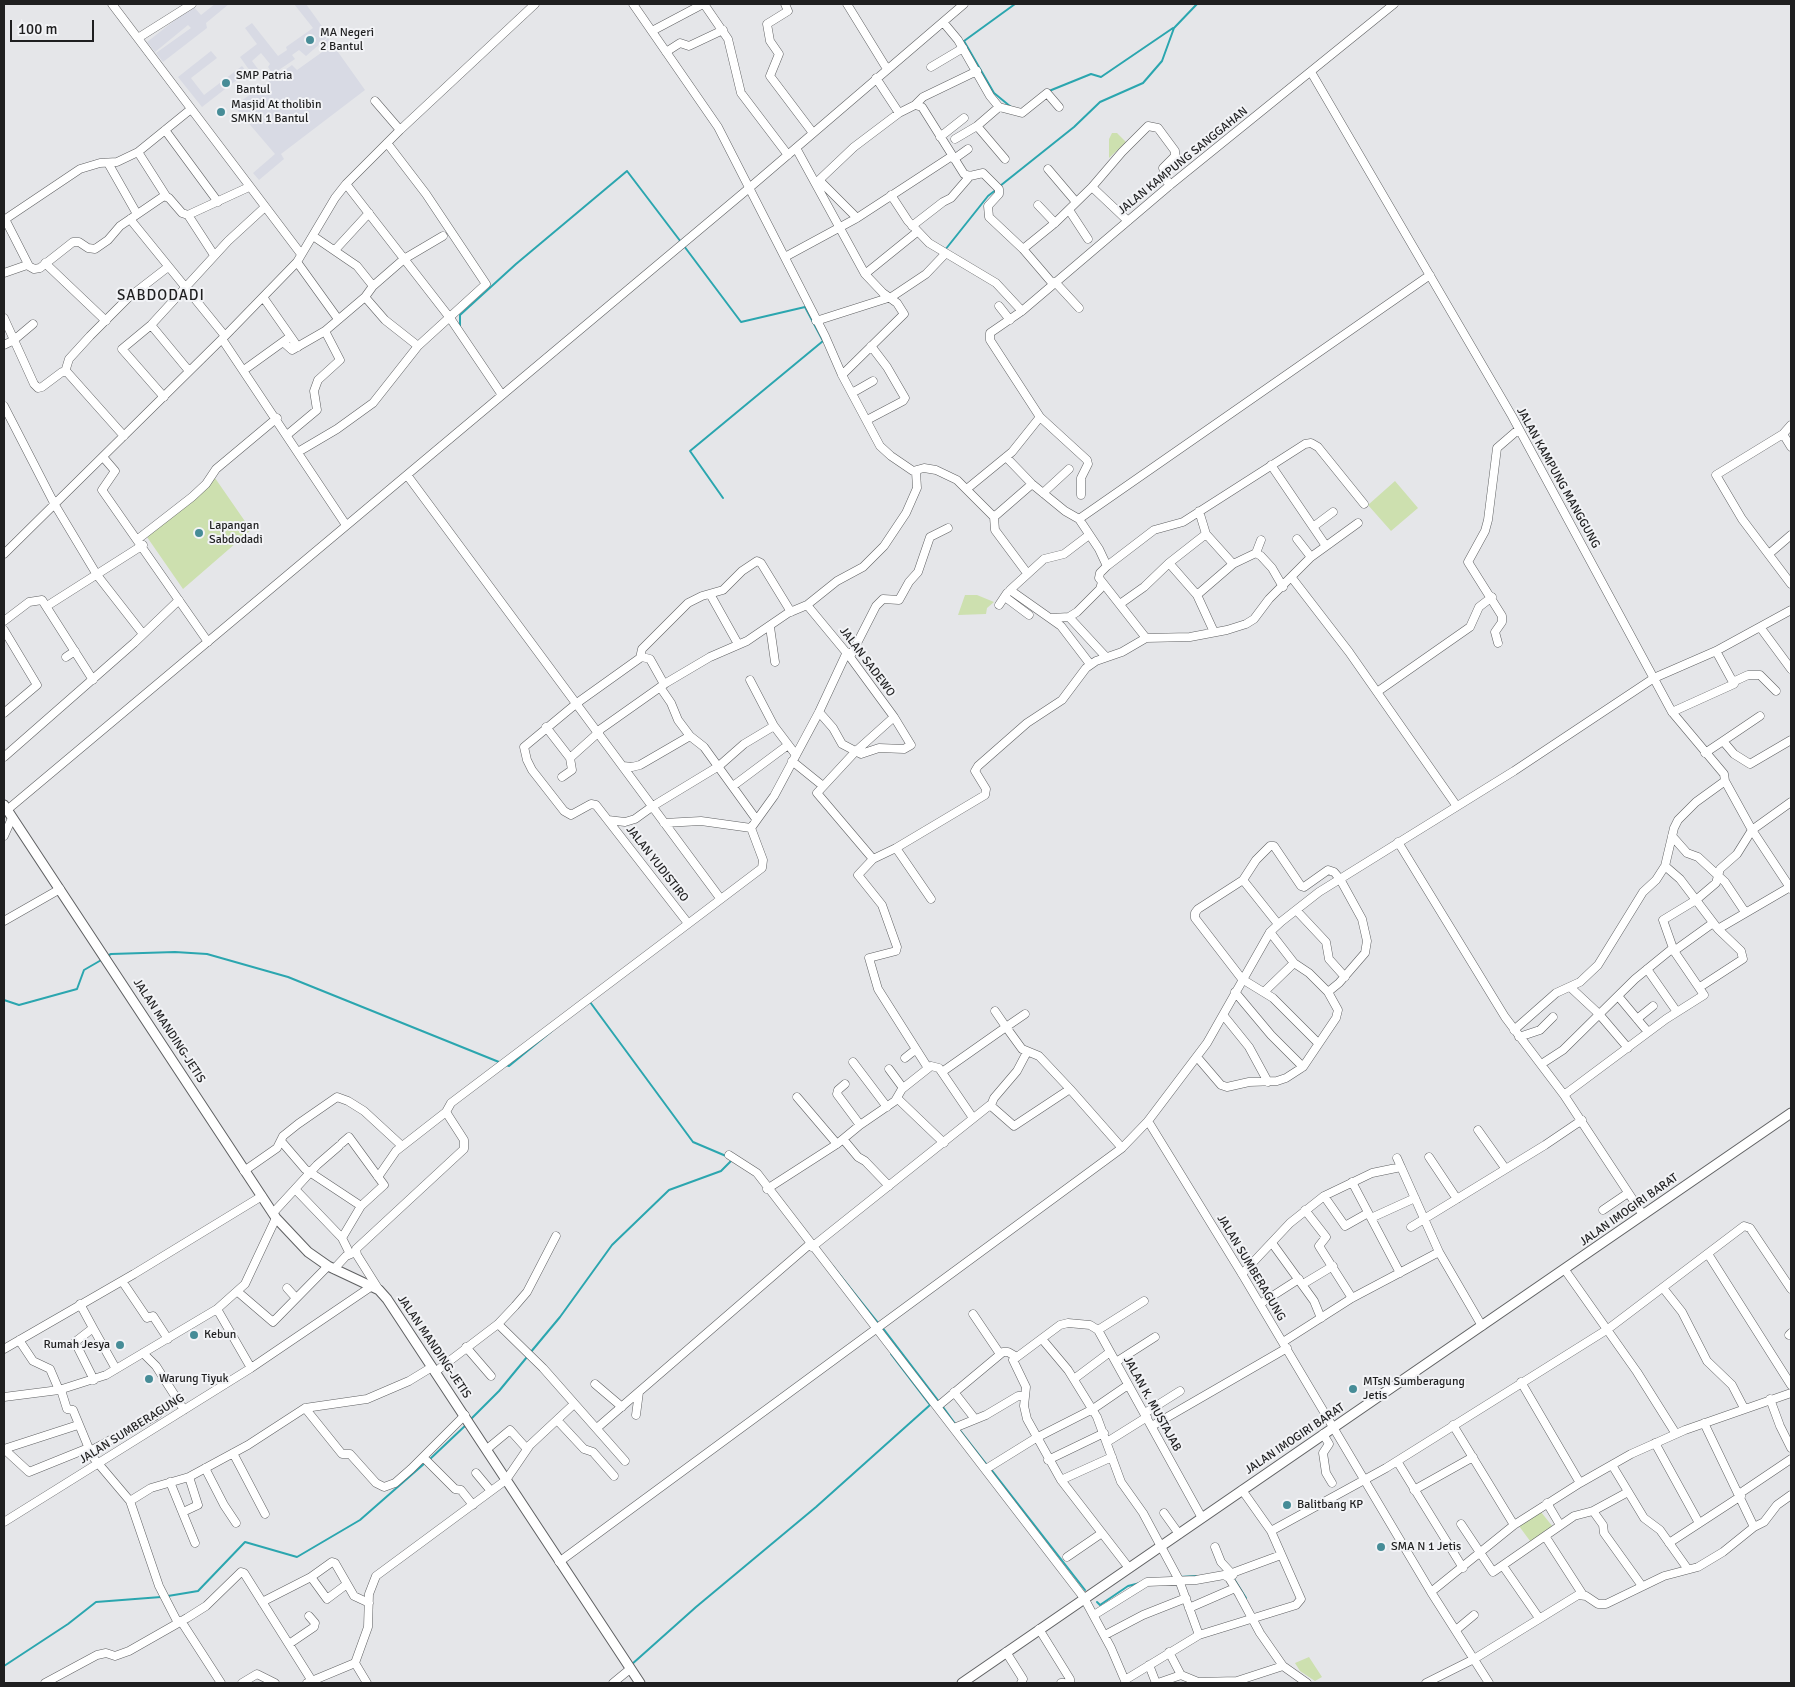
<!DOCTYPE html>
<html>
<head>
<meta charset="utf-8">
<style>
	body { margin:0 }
	#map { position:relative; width:1795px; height:1687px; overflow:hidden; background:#e5e6e9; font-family:Signika,sans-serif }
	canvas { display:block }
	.frame { position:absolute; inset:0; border:5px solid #1f1f20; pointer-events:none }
	.scale { position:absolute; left:10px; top:20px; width:84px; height:22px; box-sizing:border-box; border:2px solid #1f1f20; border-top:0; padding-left:6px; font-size:15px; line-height:18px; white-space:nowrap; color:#1f1f20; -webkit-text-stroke:4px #f2f3f6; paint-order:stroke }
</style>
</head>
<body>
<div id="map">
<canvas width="1795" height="1687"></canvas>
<div class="frame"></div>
<div class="scale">100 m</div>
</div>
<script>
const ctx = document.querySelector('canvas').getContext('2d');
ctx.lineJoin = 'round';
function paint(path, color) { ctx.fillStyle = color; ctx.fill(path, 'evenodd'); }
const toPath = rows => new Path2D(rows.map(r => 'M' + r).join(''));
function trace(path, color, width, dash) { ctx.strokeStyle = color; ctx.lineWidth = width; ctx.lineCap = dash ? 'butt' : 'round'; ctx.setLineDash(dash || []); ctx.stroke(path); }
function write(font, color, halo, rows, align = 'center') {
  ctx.font = font + ' Signika,sans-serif'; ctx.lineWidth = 4; ctx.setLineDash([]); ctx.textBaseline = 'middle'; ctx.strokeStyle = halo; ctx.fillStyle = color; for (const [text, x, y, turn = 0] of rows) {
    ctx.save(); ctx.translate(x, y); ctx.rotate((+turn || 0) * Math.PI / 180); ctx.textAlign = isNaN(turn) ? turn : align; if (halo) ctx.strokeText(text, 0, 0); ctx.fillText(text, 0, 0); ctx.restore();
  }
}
paint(toPath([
	[215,4,229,4,206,23,207,28,163,62,156,53,191,28,188,25,155,52,147,42,193,6,201,15],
	[294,4,306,4,329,36,306,56,299,50,292,55,295,59,273,74,268,67,270,64,261,53,252,61,261,73,255,78,240,57,257,44,245,28,252,23,278,56,287,50,286,47,313,28],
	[328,38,365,90,281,154,284,159,259,180,253,173,275,154,234,106,292,65,297,70,325,50,321,44],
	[211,51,217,58,191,78,204,95,242,66,247,72,202,107,178,77]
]), '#d8dae4');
paint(toPath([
	[1112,133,1117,133,1126,142,1109,158,1109,139],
	[215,478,251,530,183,589,147,537],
	[1395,481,1418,508,1391,531,1368,505],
	[965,595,977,595,994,602,987,608,986,614,958,615],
	[1541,1512,1553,1527,1533,1545,1519,1526],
	[1309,1657,1322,1677,1315,1681,1300,1671,1295,1663]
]), '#cde0af');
trace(toPath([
	[1225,4,1230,4],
	[1049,91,1091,74,1101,77,1173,28],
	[1011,107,994,93,964,41,1015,4],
	[1000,186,1074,127,1100,102,1143,83,1162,61,1174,28,1197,4],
	[684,246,741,322,805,307,823,341,690,451,723,498],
	[945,250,988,196,997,189],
	[460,326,460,315,516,264,627,171,681,242],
	[107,956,111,954,175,952,207,954,288,977,499,1062],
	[4,1000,19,1005,77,989,84,970,103,959],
	[590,1002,693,1142,726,1156],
	[506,1065,509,1066,553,1030],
	[832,1265,879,1324],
	[882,1327,940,1403],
	[530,1353,560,1317,612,1245,669,1190,721,1171,732,1160],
	[943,1407,956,1425],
	[470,1420,499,1391,527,1357],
	[959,1429,987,1465],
	[429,1460,467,1424],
	[990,1468,1085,1590],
	[1179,1577,1197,1576],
	[1234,1579,1246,1598],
	[168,1596,198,1591,245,1542,297,1557,360,1520,425,1463],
	[1097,1602,1100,1605,1128,1586,1140,1583],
	[631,1665,696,1607,816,1507,930,1405,891,1354],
	[4,1666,68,1624,96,1602,161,1597]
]), '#2ba6af', 2);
const minor = toPath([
	[112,4,301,254],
	[633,4,718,127,825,336,842,375,880,446,891,456,913,471,924,468,936,470,957,480,994,517,1032,484],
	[704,4,728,39,741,93,788,155],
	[785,4,788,11,767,24,770,41,779,54,770,76,813,133],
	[847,4,887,69],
	[943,22,958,40,990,96,999,107,1022,113,1047,93,1059,107],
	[652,31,703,4],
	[138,38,192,4],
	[666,52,680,43,689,46,723,30],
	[931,67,963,48],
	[1311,72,1512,416,1672,712,1724,774,1725,781,1752,830,1791,889],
	[876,78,899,113,915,105,922,107,964,174,970,176,983,173,999,189,999,194,988,206,989,217,1023,249,1053,284],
	[375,101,400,130],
	[915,105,923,97,977,71],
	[977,126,1005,159],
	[165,130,218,202],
	[940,137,964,118],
	[955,139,977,126,999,107],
	[796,148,865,274,883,293,897,303,904,314,842,375],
	[138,152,166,196],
	[954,159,968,149],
	[108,163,137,214],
	[1048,169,1076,202],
	[820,181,857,218],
	[816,183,854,147,899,113],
	[346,184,450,318,502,395],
	[1092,187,1128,221],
	[891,195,908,221,929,243,996,283,1022,311],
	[1038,205,1055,223],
	[1069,210,1088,239],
	[188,215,214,255],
	[5,219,29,266],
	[130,219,225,336],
	[4,220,80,169,100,163,117,162,138,152,191,109],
	[912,226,943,202,951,198,970,176],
	[313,236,357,266,373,286],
	[1023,249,1055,223,1092,187,1122,152,1148,126,1158,128,1175,151,1175,156,1163,168,1169,186],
	[335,250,369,213],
	[785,257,857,218,952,156],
	[297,262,338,319],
	[45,263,106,321],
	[4,273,27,265,34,269,40,268,73,242,79,242,88,248,95,249,108,240,120,226,164,196,169,198,182,213,188,215,249,187],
	[865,274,917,232],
	[1055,282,1079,308],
	[263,297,298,347],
	[365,297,385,320,418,346],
	[890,298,926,274,945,254],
	[999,306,1010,320],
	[4,318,14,340,33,324],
	[816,321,888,298],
	[151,325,189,371],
	[222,339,346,525],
	[283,342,292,350,325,331,365,297,373,286,404,259,443,236],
	[4,345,14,340,34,384,38,388,42,387,62,372,67,372,124,436],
	[244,370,287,339],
	[65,372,69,359,90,336,128,298,168,267],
	[852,393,873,381],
	[164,397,122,349,151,325,228,241,265,207],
	[4,406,55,505,97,575,143,634],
	[867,420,903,401,905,398,887,367,871,346],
	[1791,425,1783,434,1716,475,1742,519,1791,584],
	[1783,434,1791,447],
	[287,435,317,410,314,391,318,380,340,360,325,331],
	[298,452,337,429,373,403,418,346,486,284,426,194,387,143],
	[103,457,115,471,102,490,208,642],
	[1006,457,1032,484,1065,511,1079,519,1099,549,1107,566,1100,573,1099,578,1146,638],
	[1271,465,1326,546],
	[407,475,720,898],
	[968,488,1012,452,1040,417],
	[1043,493,1069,469],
	[1081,495,1081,478,1088,464,1087,460,1040,417,990,340,990,333,1022,311,1169,186,1394,4],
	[994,517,995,530,1027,573],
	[1079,519,1430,275],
	[1313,527,1333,512],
	[1206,534,1233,564],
	[1089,535,1064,554,1044,559,1010,590,1061,626,1090,664],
	[138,539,192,497,206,484,216,469,277,418],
	[1256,553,1261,540],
	[1770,553,1791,535],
	[4,554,225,336,297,262,335,198,346,184,400,130,535,4],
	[1311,557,1358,523],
	[1169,563,1206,534,1199,511],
	[1107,566,1154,530,1183,522,1305,444,1311,443,1318,447,1364,504],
	[1292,578,1349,652,1456,805],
	[710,594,738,644],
	[1197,595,1233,564,1256,553,1261,556,1272,568,1283,587],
	[1005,597,1029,615],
	[1120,604,1144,587,1169,563,1197,595,1214,632],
	[807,605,850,657,894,717,855,752,817,793,873,859],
	[999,605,1007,593],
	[47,606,143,545],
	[1069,617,1106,657],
	[1052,618,1069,617,1077,612,1100,589,1102,582],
	[4,621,29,602,42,600,93,680],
	[770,627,775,662],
	[1760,627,1791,669],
	[4,630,37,685,4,713],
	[1498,643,1495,632,1502,622,1502,616,1468,562,1485,531,1488,520,1497,448,1519,429],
	[66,657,75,651],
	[642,657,650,659,664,684],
	[850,657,876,606,883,599,899,600,909,582,918,572,930,537,948,528],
	[750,680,774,726,796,755],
	[1735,681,1748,675,1760,675,1776,691],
	[660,687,671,703,678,720,690,736,704,747,756,819],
	[1377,692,1470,627,1479,607,1492,597],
	[819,712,833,728,842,744,861,754,879,748,904,749,911,745,894,717],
	[1672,712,1734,684,1716,651],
	[546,727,570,758],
	[598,731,666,683,710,657,747,641,788,613,807,605,837,581,863,567,884,546,906,513,917,488,916,472],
	[1723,741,1760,716],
	[1705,753,1723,741,1734,754,1750,764,1791,740],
	[4,757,134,643,179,600],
	[792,761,823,786],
	[623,766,632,767,640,765,690,736],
	[562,777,572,770,570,758,599,732],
	[733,786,788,745],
	[7,810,748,189,964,4],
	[608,820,625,822,635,819,653,806,719,766,744,744,774,726],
	[664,823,701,821,751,828],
	[4,836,12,818],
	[1672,836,1687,853,1698,857,1725,882,1745,912],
	[1398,842,1505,1017,1564,1095,1643,1215],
	[896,848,931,899],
	[1665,866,1680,879,1718,929],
	[1243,880,1278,924],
	[1296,910,1326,942,1329,959,1345,977],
	[4,921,60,889],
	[687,922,596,805,591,804,571,815,564,811,532,770,527,760,524,747,577,703,640,658,642,649,688,603,702,596,723,590,742,571,757,561,761,563,791,612],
	[1674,951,1713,923],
	[1647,969,1677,1012],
	[1570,987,1599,1014,1628,1048],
	[1700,987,1743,959,1741,951,1718,929,1790,887],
	[1265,991,1294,963],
	[1235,992,1271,1035,1303,1067],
	[1618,996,1648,1032],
	[995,1011,1006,1027,1025,1014],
	[1224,1016,1249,1047,1268,1082],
	[1637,1019,1653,1006],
	[1514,1030,1556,993,1580,982,1598,965,1643,892,1656,880,1665,866,1674,828,1678,820,1696,802,1725,781],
	[1519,1037,1540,1030,1553,1017],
	[1318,1043,1273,998,1242,979,1195,918,1195,913,1198,909,1243,880,1256,860,1270,846,1274,846,1301,886,1304,887,1328,870,1334,872,1340,879,1362,919,1367,941,1365,953,1339,983,1328,992],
	[1197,1057,1221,1085,1227,1087,1249,1082,1277,1081,1286,1078,1303,1067,1336,1018,1338,1010,1328,992,1309,973,1294,963,1270,932],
	[905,1058,915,1050],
	[853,1062,887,1107],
	[1543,1063,1563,1050,1635,979,1673,948],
	[928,1068,878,989,869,958,896,951,897,947,882,905,858,875,873,859,896,848,985,795,986,789,975,771,978,766,1027,723,1062,700,1086,668,1096,661,1122,652,1146,638,1190,637,1227,630,1246,624,1254,619,1269,599,1311,557,1297,539],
	[889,1069,903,1088],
	[942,1072,1006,1027,1022,1049,1039,1056,1070,1089],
	[845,1084,838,1090,837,1094,860,1125],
	[1564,1095,1666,1019,1704,995,1674,951,1663,920,1696,900,1716,883,1720,869,1737,854,1752,830,1791,802],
	[797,1097,837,1144],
	[898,1099,944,1143],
	[991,1105,994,1098,1017,1071,1027,1052],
	[1148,1121,1242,1274,1431,1592,1489,1683],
	[1478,1130,1505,1168],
	[843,1139,858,1157,865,1161,889,1186],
	[281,1141,305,1169,361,1206],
	[342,1143,349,1137,384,1185,361,1206,342,1238,350,1254],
	[729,1155,757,1173,1084,1598,1111,1648,1126,1683],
	[1429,1157,1457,1199],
	[1397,1158,1401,1167],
	[244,1171,277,1148,283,1136,298,1124,337,1097,348,1101,364,1111,402,1146],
	[378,1177,396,1151,446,1112],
	[1352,1182,1400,1273],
	[295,1189,342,1238],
	[767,1189,837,1144,860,1125,895,1101,902,1089,931,1066,939,1068,973,1118],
	[1324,1196,1345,1226,1368,1213],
	[1305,1210,1326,1237,1319,1246,1352,1298],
	[1603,1210,1628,1193],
	[273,1213,317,1165,339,1146],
	[1371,1218,1415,1198],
	[1411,1227,1545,1145,1582,1120],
	[1272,1243,1314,1301,1321,1318],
	[812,1247,990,1105,1014,1126,1070,1089,1122,1148],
	[1439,1252,1482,1326],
	[1708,1254,1791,1385],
	[334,1269,346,1256,353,1253],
	[1565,1270,1637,1372,1676,1434],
	[1242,1274,1290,1223,1324,1196,1372,1173,1401,1167,1439,1252,1352,1298,1283,1342],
	[122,1281,147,1318,153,1316,168,1339],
	[1303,1284,1333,1266],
	[287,1288,296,1298],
	[1663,1288,1682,1312,1707,1361,1732,1385,1744,1408],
	[379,1290,357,1255,356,1249,464,1149,464,1140,446,1112,451,1103,762,868,763,860,751,828,774,796,819,712,847,652],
	[238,1292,273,1322,328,1266],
	[80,1304,93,1328,75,1342,94,1380],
	[1260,1304,1299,1279],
	[217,1309,251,1368],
	[973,1314,1000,1354],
	[498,1324,543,1368,625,1461],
	[93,1328,116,1369],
	[1098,1330,1144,1301],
	[1789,1335,1791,1333],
	[1042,1339,1068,1370,1097,1417,1121,1482,1143,1513,1179,1580,1199,1635,1296,1605,1301,1599,1271,1531,1242,1490],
	[19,1340,33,1361,50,1369,59,1390],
	[466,1347,491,1376],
	[4,1349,134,1274,262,1196],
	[143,1353,156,1366,184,1410],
	[1116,1362,1155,1337],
	[435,1372,498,1324,515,1306,527,1292,556,1236],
	[1074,1379,1110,1352],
	[1521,1382,1580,1483],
	[595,1384,622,1407],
	[61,1390,67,1409,73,1410,90,1451,155,1416,176,1399],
	[954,1392,975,1419],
	[4,1397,59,1390,106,1375,217,1309,245,1284,276,1218],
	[1770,1399,1780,1426,1791,1448],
	[937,1407,1003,1352,1008,1352,1015,1356],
	[305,1408,342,1454,350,1454,376,1483,384,1487,395,1483,411,1469,465,1415],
	[1145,1413,1180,1391],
	[636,1415,639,1392],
	[557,1420,584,1449,593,1452,614,1476],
	[1704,1423,1754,1527],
	[1453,1425,1514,1525],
	[1152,1426,1287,1348],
	[597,1428,810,1244],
	[954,1428,986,1415,1018,1396,1024,1396],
	[1323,1434,1329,1444,1323,1453,1326,1473,1332,1483],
	[1107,1442,1147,1417],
	[1655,1443,1699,1523],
	[4,1449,29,1472,86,1449,130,1501,151,1488,189,1477,248,1445,305,1408,367,1399,409,1381,432,1367],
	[4,1449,78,1425],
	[487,1449,510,1430,527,1449],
	[233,1453,265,1514],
	[423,1457,455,1489,461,1490,473,1505],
	[1048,1460,1104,1433],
	[1397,1461,1463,1568],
	[1612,1465,1644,1518,1660,1530,1687,1568],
	[205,1468,224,1505,236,1523],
	[986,1469,1036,1438,1093,1409,1128,1385],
	[476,1473,491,1491],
	[1061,1480,1112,1457],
	[170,1482,195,1543],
	[1414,1490,1473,1457],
	[1739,1494,1791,1459],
	[130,1501,159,1586,178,1623],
	[1547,1503,1560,1525],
	[1593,1511,1603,1525,1604,1533,1642,1586],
	[183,1512,198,1505,189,1477],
	[1164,1513,1179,1534],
	[4,1522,251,1368,372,1286],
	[1461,1524,1493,1572,1574,1516,1593,1511,1628,1492],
	[1271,1531,1386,1468,1608,1329,1744,1226,1750,1228,1791,1289],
	[1545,1536,1583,1595],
	[1669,1543,1741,1496],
	[1215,1547,1221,1562,1233,1575],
	[1067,1557,1102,1533],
	[559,1562,1122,1148,1148,1121,1207,1043,1270,932,1282,921,1319,892,1514,771,1654,678,1716,651,1791,610],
	[1503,1566,1539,1618],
	[1129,1568,1061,1480,1027,1419,1024,1406,1026,1387,1013,1360,1060,1325,1068,1323,1090,1325,1098,1330,1202,1518],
	[311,1577,327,1599,347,1584],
	[1228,1577,1235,1572,1281,1555],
	[1431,1592,1514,1525,1580,1483,1631,1454,1685,1430,1791,1393],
	[262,1602,311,1577,332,1562,335,1563,354,1596,369,1603],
	[1189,1608,1235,1588],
	[1094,1615,1147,1582,1196,1580,1224,1575,1229,1578,1239,1594,1260,1633,1283,1666,1307,1683],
	[181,1621,221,1683],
	[1039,1629,1070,1679,1070,1683],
	[1456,1630,1474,1615],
	[1105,1635,1143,1615,1186,1598],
	[289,1644,314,1627,315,1623,309,1616],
	[1006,1652,1023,1679,1021,1683],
	[1169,1652,1181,1675],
	[355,1663,367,1683],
	[1149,1665,1156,1683],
	[1125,1680,1199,1635],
	[45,1683,97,1655,106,1653,115,1656,129,1651,187,1618,206,1606,241,1572,244,1573,312,1681],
	[242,1683,257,1674,275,1683],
	[307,1683,355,1663,368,1627,369,1594,376,1576,506,1480,530,1445,574,1404],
	[613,1683,630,1669],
	[1061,1683,1064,1683],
	[1158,1683,1181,1675,1198,1682,1237,1681,1283,1666],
	[1426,1683,1474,1659,1578,1595,1586,1596,1598,1604,1606,1604,1664,1576,1698,1567,1723,1552,1754,1527,1764,1522,1777,1505,1791,1495]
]);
const major = toPath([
	[4,805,276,1218,308,1252,328,1266,379,1290,387,1299,640,1683],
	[962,1683,1791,1113]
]);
trace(minor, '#5f6062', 9);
trace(major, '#5f6062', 11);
trace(minor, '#fff', 8);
trace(major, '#fff', 9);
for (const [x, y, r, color] of [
	[310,40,5,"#468c97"],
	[226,83,5,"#468c97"],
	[221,112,5,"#468c97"],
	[199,533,5,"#468c97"],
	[194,1335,5,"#468c97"],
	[120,1345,5,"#468c97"],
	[149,1379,5,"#468c97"],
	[1353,1389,5,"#468c97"],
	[1287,1505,5,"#468c97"],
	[1381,1547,5,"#468c97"]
]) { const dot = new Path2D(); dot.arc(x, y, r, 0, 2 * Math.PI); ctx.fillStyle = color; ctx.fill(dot); trace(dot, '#f2f3f6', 2); }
write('12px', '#1f1f20', '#f2f3f6', [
	["MA Negeri",320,33],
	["2 Bantul",320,47],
	["SMP Patria",236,76],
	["Bantul",236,90],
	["Masjid At tholibin",231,105],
	["SMKN 1 Bantul",231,119],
	["Lapangan",209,526],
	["Sabdodadi",209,540],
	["Kebun",204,1335],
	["Rumah Jesya",110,1345,"right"],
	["Warung Tiyuk",159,1379],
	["MTsN Sumberagung",1363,1382],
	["Jetis",1363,1396],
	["Balitbang KP",1297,1505],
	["SMA N 1 Jetis",1391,1547]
], 'left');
write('12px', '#1f1f20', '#f2f3f6', [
	["JALAN KAMPUNG SANGGAHAN",1183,161,-39],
	["JALAN KAMPUNG MANGGUNG",1558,478,61],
	["JALAN SADEWO",867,662,53],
	["JALAN YUDISTIRO",657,864,52],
	["JALAN MANDING-JETIS",169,1031,57],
	["JALAN IMOGIRI BARAT",1629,1210,-35],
	["JALAN SUMBERAGUNG",1251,1268,59],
	["JALAN MANDING-JETIS",434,1347,56],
	["JALAN K. MUSTAJAB",1152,1404,61],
	["JALAN SUMBERAGUNG",132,1429,-32],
	["JALAN IMOGIRI BARAT",1295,1439,-34]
]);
ctx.letterSpacing = '1px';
write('15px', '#1f1f20', '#f2f3f6', [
	["SABDODADI",161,296]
]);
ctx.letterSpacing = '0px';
</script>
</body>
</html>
